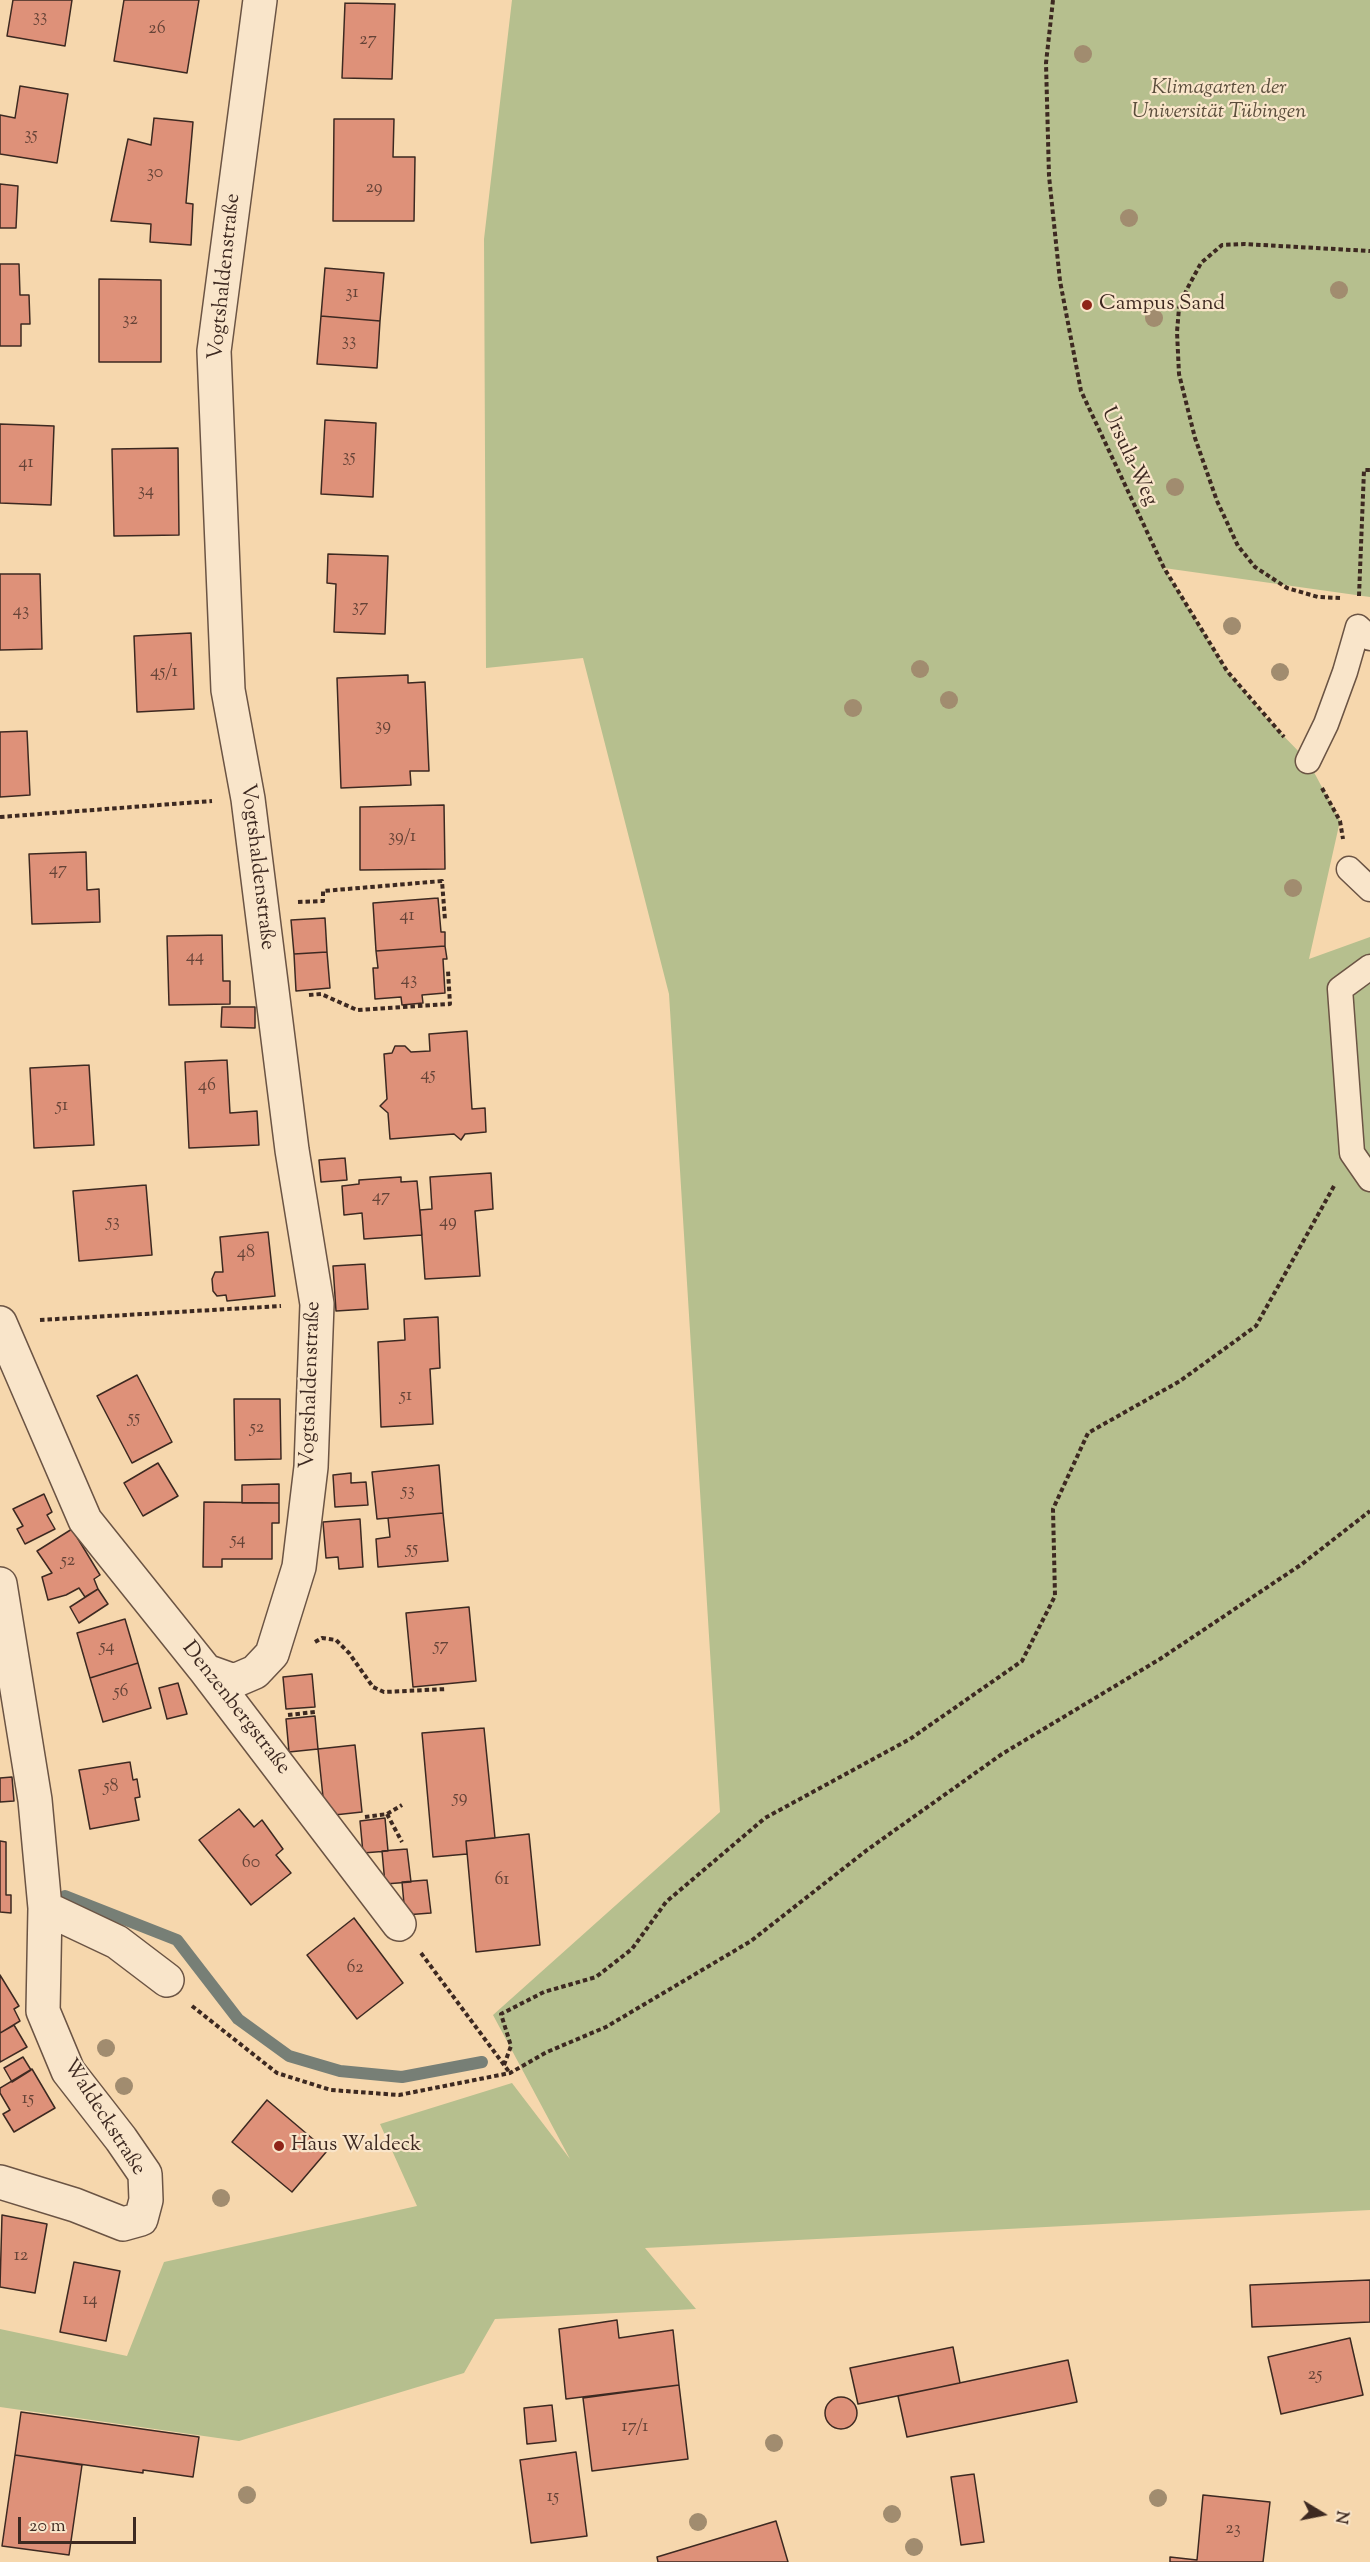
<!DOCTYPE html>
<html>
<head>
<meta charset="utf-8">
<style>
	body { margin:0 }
	#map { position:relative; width:1370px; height:2562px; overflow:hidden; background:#f6d7ad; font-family:"Sorts Mill Goudy",serif }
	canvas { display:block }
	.north { position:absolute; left:1292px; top:2484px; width:60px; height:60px; -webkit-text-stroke:4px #f9e5ca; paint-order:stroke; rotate:100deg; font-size:16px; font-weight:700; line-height:24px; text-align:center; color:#3d2921 }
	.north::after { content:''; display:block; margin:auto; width:21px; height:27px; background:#3d2921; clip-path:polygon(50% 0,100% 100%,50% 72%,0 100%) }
	.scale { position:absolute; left:18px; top:2517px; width:118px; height:27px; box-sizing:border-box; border:3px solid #3d2921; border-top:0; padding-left:8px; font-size:18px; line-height:21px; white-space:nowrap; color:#3d2921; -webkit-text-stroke:4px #f9e5ca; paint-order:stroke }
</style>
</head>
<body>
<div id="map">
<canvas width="1370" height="2562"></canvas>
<div class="north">N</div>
<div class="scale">20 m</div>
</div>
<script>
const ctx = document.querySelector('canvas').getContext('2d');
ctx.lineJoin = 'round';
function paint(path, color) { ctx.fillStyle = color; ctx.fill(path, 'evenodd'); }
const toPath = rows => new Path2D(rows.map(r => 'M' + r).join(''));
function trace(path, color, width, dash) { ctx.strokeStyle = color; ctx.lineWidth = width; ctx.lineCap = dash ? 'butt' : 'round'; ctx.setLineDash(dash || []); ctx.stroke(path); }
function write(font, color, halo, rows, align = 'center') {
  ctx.font = font + ' "Sorts Mill Goudy",serif'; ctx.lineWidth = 4.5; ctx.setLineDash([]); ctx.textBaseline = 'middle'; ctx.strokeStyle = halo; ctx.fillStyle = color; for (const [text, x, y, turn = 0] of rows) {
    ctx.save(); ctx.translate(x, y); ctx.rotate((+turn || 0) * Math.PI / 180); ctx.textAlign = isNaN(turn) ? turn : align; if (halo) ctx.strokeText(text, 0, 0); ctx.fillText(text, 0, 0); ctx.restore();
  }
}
paint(toPath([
	[512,0,1370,0,1370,597,1164,568,1227,671,1267,719,1308,761,1340,821,1309,959,1370,937,1370,2210,645,2248,696,2309,495,2319,464,2373,239,2441,0,2407,0,2329,127,2356,164,2262,417,2206,380,2124,512,2083,570,2159,493,2015,720,1812,669,994,583,658,486,668,484,239]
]), '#b6bf8e');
trace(toPath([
	[65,1896,177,1940,238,2019,289,2056,340,2071,402,2077,482,2062]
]), '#777f76', 12);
const building = toPath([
	[13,0,72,0,65,46,7,36,13,0],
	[124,0,199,0,187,73,114,61,124,0],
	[345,3,395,4,392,79,342,78,345,3],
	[20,86,68,94,57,163,0,154,0,115,15,118,20,86],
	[154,118,193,122,186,203,193,204,191,245,150,242,151,224,111,221,128,139,151,145,154,118],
	[334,119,394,119,393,157,415,157,414,221,333,221,334,119],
	[0,184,18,186,16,228,0,228,0,184],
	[0,264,19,264,20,295,29,295,30,324,21,324,21,346,0,346,0,264],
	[325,268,384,273,380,321,321,316,325,268],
	[99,279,161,280,161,362,99,362,99,279],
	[321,316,380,321,377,368,317,364,321,316],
	[325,420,376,423,373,497,321,494,325,420],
	[0,424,54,426,51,505,0,503,0,424],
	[178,448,179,535,114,536,112,449,178,448],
	[328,554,388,556,385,634,334,632,336,584,327,583,328,554],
	[0,574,40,574,42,649,0,650,0,574],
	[191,633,194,709,137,712,134,636,191,633],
	[408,675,408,683,425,682,429,771,410,771,411,785,341,788,337,678,408,675],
	[27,731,30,795,0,797,0,732,27,731],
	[444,805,445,869,360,870,360,807,444,805],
	[86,852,87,890,99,889,100,922,32,924,29,854,86,852],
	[438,898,441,932,445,932,445,946,376,951,373,903,438,898],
	[325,918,327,952,294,954,291,920,325,918],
	[222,935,223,981,230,981,230,1004,169,1005,167,936,222,935],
	[445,946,447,959,443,959,445,993,422,995,423,1003,402,1005,401,997,375,999,373,968,378,968,376,951,445,946],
	[327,952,330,988,296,991,294,954,327,952],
	[222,1007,255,1007,255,1028,221,1027,222,1007],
	[467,1031,472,1109,485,1108,486,1132,465,1134,461,1140,454,1134,390,1139,388,1113,380,1106,387,1099,384,1054,392,1053,395,1046,405,1046,411,1052,430,1051,429,1034,467,1031],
	[227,1060,230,1113,257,1111,259,1145,189,1148,185,1062,227,1060],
	[89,1065,94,1145,34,1148,30,1068,89,1065],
	[345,1158,347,1180,321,1182,319,1160,345,1158],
	[491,1173,493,1209,475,1211,480,1276,425,1279,420,1210,432,1209,430,1177,491,1173],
	[401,1177,401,1182,417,1181,422,1235,364,1239,362,1213,344,1215,342,1186,359,1184,359,1180,401,1177],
	[146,1185,152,1255,79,1261,73,1191,146,1185],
	[268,1232,275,1296,227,1301,226,1295,217,1296,213,1291,212,1279,215,1272,223,1272,220,1237,268,1232],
	[365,1264,368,1309,336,1311,333,1266,365,1264],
	[438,1317,440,1368,430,1369,433,1424,381,1427,378,1342,405,1340,404,1319,438,1317],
	[137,1375,172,1442,132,1463,97,1396,137,1375],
	[234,1399,280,1399,281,1459,235,1460,234,1399],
	[158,1463,178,1496,143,1516,124,1483,158,1463],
	[439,1465,443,1513,377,1519,372,1472,439,1465],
	[351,1473,351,1483,366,1482,368,1505,335,1507,333,1475,351,1473],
	[279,1484,279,1503,242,1503,242,1485,279,1484],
	[44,1494,52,1512,47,1515,55,1529,25,1544,17,1529,23,1526,13,1509,44,1494],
	[204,1502,279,1503,279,1523,272,1523,272,1559,222,1559,222,1567,203,1567,204,1502],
	[443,1513,448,1561,378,1567,376,1539,390,1537,388,1518,443,1513],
	[360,1519,363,1567,339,1569,338,1557,326,1558,323,1522,360,1519],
	[72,1529,100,1575,94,1579,98,1589,85,1597,79,1588,66,1595,48,1600,42,1577,52,1573,37,1551,72,1529],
	[98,1589,108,1604,79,1623,70,1607,98,1589],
	[469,1607,476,1681,413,1687,406,1613,469,1607],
	[125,1619,138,1663,90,1678,77,1633,125,1619],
	[138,1663,151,1708,103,1722,90,1678,138,1663],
	[312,1674,315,1707,286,1709,283,1677,312,1674],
	[178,1683,187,1714,167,1719,159,1688,178,1683],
	[315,1716,318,1749,289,1752,286,1719,315,1716],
	[484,1728,495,1838,466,1841,467,1854,433,1857,422,1733,484,1728],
	[355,1745,362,1812,325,1816,318,1749,355,1745],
	[130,1762,133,1780,137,1779,140,1797,135,1798,139,1820,90,1829,79,1770,130,1762],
	[12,1777,14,1801,0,1802,0,1778,12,1777],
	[239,1809,254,1827,262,1820,283,1849,276,1855,291,1873,251,1905,199,1840,239,1809],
	[385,1818,388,1851,363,1853,360,1821,385,1818],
	[529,1834,540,1945,476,1952,466,1841,529,1834],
	[0,1841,6,1842,6,1895,11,1895,11,1913,0,1912,0,1841],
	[407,1849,411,1882,385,1884,382,1851,407,1849],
	[427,1880,431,1913,405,1915,402,1882,427,1880],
	[354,1918,403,1983,357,2019,307,1955,354,1918],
	[0,1975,19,2006,14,2009,20,2021,0,2033,0,1975],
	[14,2025,27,2047,0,2062,0,2033,14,2025],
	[23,2057,31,2070,12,2082,4,2068,23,2057],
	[32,2069,55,2108,14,2132,3,2114,10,2110,0,2093,0,2088,32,2069],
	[267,2100,327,2151,292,2192,232,2142,267,2100],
	[2,2215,47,2224,35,2293,0,2287,2,2215],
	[74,2262,120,2271,106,2341,60,2332,74,2262],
	[1370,2280,1370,2322,1252,2327,1250,2285,1370,2280],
	[617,2320,619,2338,673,2330,679,2385,566,2399,559,2329,617,2320],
	[1350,2338,1363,2395,1281,2414,1268,2357,1350,2338],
	[953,2347,960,2383,858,2404,850,2368,953,2347],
	[1068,2360,1077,2402,907,2437,898,2396,1068,2360],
	[679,2385,688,2459,592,2471,583,2398,679,2385],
	'825 2413a16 16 0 1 1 32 0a16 16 0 1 1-32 0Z',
	[552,2405,556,2441,527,2444,524,2408,552,2405],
	[21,2412,199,2437,193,2477,143,2470,143,2473,15,2455,21,2412],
	[576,2452,587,2536,531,2543,520,2460,576,2452],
	[15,2455,82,2465,69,2555,2,2546,15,2455],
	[974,2474,984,2542,961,2545,951,2477,974,2474],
	[1203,2495,1270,2502,1263,2562,1170,2562,1170,2557,1197,2560,1203,2495],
	[776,2521,788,2562,658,2562,657,2557,776,2521]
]);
paint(building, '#de9179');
trace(building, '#3d2921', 1.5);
const service = toPath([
	[1308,761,1326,724,1345,672,1358,627,1370,638],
	[1349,869,1370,889],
	[1370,967,1340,989,1352,1153,1370,1179]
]);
const minor = toPath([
	[0,1323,85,1520,206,1671,399,1924],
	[0,1584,35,1800,45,1908,43,2011,68,2071,121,2139,145,2174,146,2200,141,2219,123,2224,75,2205,0,2182],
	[206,1671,234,1681,255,1672,272,1654,299,1567,311,1467,317,1304,292,1150,248,799,228,690,214,351,260,0],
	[45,1908,117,1942,167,1980]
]);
trace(service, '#6b5444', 27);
trace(minor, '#6b5444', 36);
trace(toPath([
	[1053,0,1046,63,1049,176,1060,281,1081,391,1164,568,1227,671,1284,737],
	[1359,596,1364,470,1370,470],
	[1340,598,1318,597,1287,588,1255,567,1238,546,1217,501,1195,438,1179,374,1177,332,1179,308,1187,289,1201,263,1222,245,1244,244,1370,251],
	[1322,788,1340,821,1343,839],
	[0,817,212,801],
	[298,902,323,901,323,891,442,881,445,920],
	[309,995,321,994,357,1010,450,1004,448,971],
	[40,1320,281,1306],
	[315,1642,322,1638,336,1640,349,1653,373,1687,384,1692,447,1689],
	[288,1715,315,1712],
	[387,1814,402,1842],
	[365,1817,387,1814,402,1805],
	[421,1953,510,2073],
	[192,2006,277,2073,331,2090,399,2095,510,2073,547,2052,606,2027,751,1941,867,1850,1002,1754,1160,1659,1302,1564,1370,1511],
	[504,2065,511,2046,501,2014,544,1992,596,1977,632,1949,666,1902,765,1818,910,1739,1022,1661,1055,1596,1053,1509,1088,1433,1180,1381,1256,1326,1334,1186]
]), '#3d2921', 4, [4.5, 3]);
trace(service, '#f9e5ca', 24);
trace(minor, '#f9e5ca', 33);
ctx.fillStyle = '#a18c6f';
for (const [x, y] of [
	[1083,54],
	[1129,218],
	[1339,290],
	[1154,318],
	[1175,487],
	[1232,626],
	[920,669],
	[1280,672],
	[949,700],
	[853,708],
	[1293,888],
	[106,2048],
	[124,2086],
	[221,2198],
	[774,2443],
	[247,2495],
	[1158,2498],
	[892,2514],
	[698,2522],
	[914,2547]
]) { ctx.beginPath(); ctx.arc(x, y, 9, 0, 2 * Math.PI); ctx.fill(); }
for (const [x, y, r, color] of [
	[1087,305,6,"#8f2418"],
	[279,2146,6,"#8f2418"]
]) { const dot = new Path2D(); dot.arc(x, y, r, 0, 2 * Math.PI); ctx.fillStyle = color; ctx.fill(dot); trace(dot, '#f9e5ca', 2); }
write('18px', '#654337', null, [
	["33",40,18],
	["26",157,30],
	["27",368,41],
	["35",31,136],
	["30",155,174],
	["29",374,189],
	["31",352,294],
	["32",130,321],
	["33",349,342],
	["35",349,458],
	["41",26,464],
	["34",146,492],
	["37",360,608],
	["43",21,612],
	["45/1",164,673],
	["39",383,727],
	["39/1",402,838],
	["47",58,871],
	["41",407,917],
	["44",195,958],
	["43",409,981],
	["45",428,1076],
	["46",207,1087],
	["51",62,1107],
	["47",381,1198],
	["53",113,1223],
	["49",448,1223],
	["48",246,1254],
	["51",406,1397],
	["55",134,1419],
	["52",257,1429],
	["53",408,1492],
	["54",238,1541],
	["55",412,1550],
	["52",68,1562],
	["57",441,1647],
	["54",107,1648],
	["56",121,1693],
	["58",111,1788],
	["59",460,1799],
	["60",251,1864],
	["61",502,1881],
	["62",355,1969],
	["15",28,2100],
	["12",21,2257],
	["14",90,2301],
	["25",1315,2376],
	["17/1",635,2428],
	["15",553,2498],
	["23",1233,2530]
]);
write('italic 21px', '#5b4e3c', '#f9e5ca', [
	["Klimagarten der",1219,89],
	["Universität Tübingen",1219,113]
]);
write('21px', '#3d2921', '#f9e5ca', [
	["Vogtshaldenstraße",226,277,-84],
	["Ursula-Weg",1128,457,65],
	["Vogtshaldenstraße",256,867,83],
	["Vogtshaldenstraße",312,1385,-88],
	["Denzenbergstraße",235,1709,52],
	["Waldeckstraße",103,2118,57]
]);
write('21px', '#3d2921', '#f9e5ca', [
	["Campus Sand",1099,305],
	["Haus Waldeck",291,2146]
], 'left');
</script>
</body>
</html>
